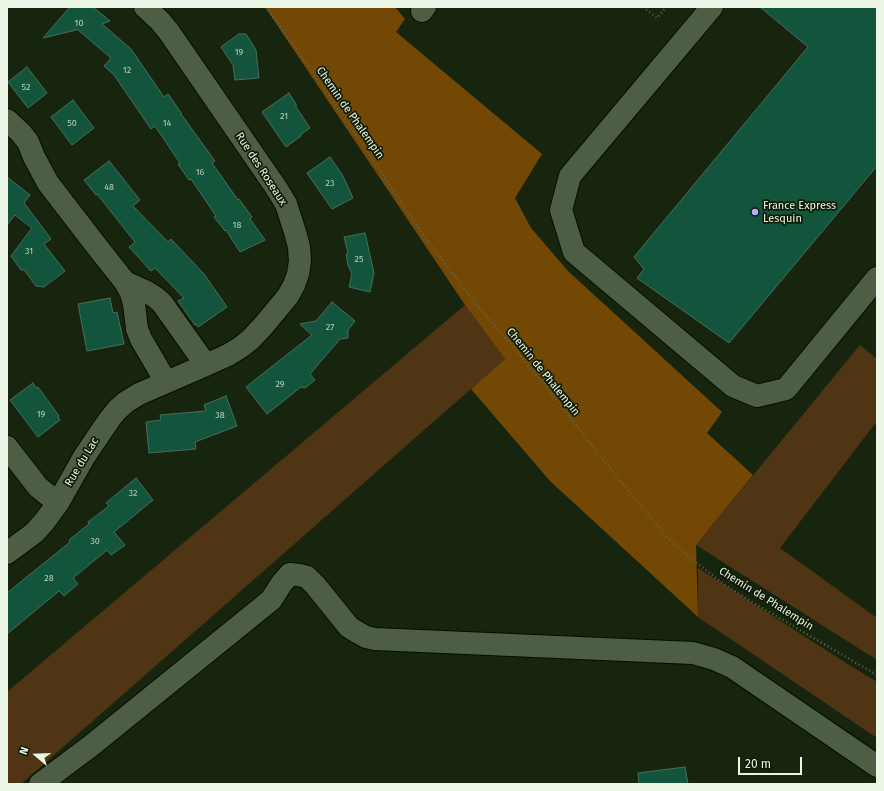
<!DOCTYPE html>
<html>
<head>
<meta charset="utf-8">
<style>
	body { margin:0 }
	#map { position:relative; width:884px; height:791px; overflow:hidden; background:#18250e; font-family:"Fira Sans",sans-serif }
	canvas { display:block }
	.frame { position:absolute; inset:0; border:8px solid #ecf6e7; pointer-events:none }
	.north { position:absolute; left:16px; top:735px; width:40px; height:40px; -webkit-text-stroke:3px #0f1c05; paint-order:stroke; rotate:289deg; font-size:11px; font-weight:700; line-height:16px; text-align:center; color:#ecf6e7 }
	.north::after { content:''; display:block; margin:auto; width:14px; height:18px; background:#ecf6e7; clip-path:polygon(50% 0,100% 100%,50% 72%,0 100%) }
	.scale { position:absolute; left:738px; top:757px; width:64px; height:18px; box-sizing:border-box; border:2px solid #ecf6e7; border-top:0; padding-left:5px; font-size:12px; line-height:14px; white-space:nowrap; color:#ecf6e7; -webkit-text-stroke:3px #0f1c05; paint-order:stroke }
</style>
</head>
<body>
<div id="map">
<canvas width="884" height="791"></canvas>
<div class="frame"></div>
<div class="north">N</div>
<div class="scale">20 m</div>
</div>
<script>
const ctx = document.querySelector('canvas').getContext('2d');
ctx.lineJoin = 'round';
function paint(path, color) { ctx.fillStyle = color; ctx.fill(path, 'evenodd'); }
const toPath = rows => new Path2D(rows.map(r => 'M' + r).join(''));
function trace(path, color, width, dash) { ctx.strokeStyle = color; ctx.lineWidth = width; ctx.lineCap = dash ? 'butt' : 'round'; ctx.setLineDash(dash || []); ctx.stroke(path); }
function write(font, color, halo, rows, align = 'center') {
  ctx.font = font + ' "Fira Sans",sans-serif'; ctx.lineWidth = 3.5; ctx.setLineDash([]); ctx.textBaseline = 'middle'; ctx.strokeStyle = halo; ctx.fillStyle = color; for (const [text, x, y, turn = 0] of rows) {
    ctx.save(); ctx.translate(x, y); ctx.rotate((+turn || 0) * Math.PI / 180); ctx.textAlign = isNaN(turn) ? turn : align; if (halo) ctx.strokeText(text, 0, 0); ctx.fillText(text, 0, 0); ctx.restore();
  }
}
paint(toPath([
	[465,305,505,359,21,784,7,784,7,692],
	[860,345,877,359,877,421,780,548,877,618,877,660,696,545],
	[698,568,846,663,877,682,877,738,698,617]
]), '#4f3514');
paint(toPath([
	[265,7,395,7,405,19,396,32,542,154,515,198,531,228,568,271,722,412,707,433,753,475,696,545,698,617,550,481,471,389,505,359,465,305]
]), '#734804');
const building = toPath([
	[70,7,93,7,110,21,102,24,131,49,164,97,168,94,182,114,181,114,215,161,212,163,238,200,239,199,252,217,250,219,265,240,240,252,226,230,225,231,214,217,216,216,191,179,189,180,178,164,180,163,155,126,151,129,114,75,104,66,111,58,77,29,76,30,43,38,70,7],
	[760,7,877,7,877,166,729,343,637,278,644,269,634,257,808,47,760,7],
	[239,34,246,34,256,50,259,78,235,80,233,65,221,47,239,34],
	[27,67,47,93,28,108,8,82,27,67],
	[289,93,296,104,296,107,310,128,300,135,301,136,286,147,262,112,289,93],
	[73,100,94,128,72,145,51,117,73,100],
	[330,157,343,176,353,198,332,209,307,173,330,157],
	[109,161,140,200,133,206,168,242,171,239,204,274,227,307,198,327,196,324,195,325,178,301,184,298,155,268,151,271,129,247,135,242,97,194,96,195,84,180,109,161],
	[7,177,30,195,24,203,51,239,44,244,65,271,44,287,36,286,24,270,21,270,11,256,32,228,15,215,7,225,7,177],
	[365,233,374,273,370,292,349,287,352,274,348,265,346,254,348,253,344,237,365,233],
	[110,298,113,313,117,312,124,344,87,351,78,304,110,298],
	[332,302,355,321,348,330,348,338,340,339,310,374,315,380,305,388,301,387,267,414,246,387,312,335,300,324,316,321,332,302],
	[33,383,36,388,38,387,59,416,58,417,60,420,38,437,10,400,33,383],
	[226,396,237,426,195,442,196,449,149,453,146,422,161,420,160,415,206,411,204,405,226,396],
	[136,478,153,500,114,532,125,545,111,555,107,550,73,578,78,584,64,596,59,591,7,634,7,593,70,542,69,540,89,524,88,522,109,506,106,503,136,478],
	[685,767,688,784,639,784,638,773,685,767]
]);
paint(building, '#13543d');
trace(building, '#4b6d5e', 1);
const minor = toPath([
	[712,7,570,176,561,210,574,252,733,386,757,396,786,389,877,278],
	[422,11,425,7],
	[7,120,21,133,28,142,34,157,48,183,98,248,125,282,131,293,134,304,137,329,141,339,166,382],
	[125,282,147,292,155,297,162,303,206,365],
	[7,447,38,487,58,503],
	[7,553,34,533,44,522,58,503,84,457,109,420,117,410,126,402,139,394,206,365,228,355,241,347,251,339,264,325,288,296,294,285,298,274,300,261,299,247,295,232,286,204,277,189,169,32,160,21,145,7],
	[40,784,92,745,271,600,282,583,290,574,299,575,307,577,315,585,349,627,357,632,366,637,375,639,693,653,714,659,732,667,877,766]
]);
trace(minor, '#040e00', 24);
trace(toPath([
	[266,7,344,117,428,242,477,305,544,384,593,447,642,508,666,536,693,560,725,585,752,602,877,675],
	[643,7,657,18,666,7]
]), '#5c6854', 2.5, [1, 3]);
trace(minor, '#4e5e44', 22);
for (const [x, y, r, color] of [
	[755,212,4,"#b9abf7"]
]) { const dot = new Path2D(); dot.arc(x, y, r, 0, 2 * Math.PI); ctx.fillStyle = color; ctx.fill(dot); trace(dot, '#0f1c05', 1.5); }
write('9px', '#b6cebc', null, [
	["10",79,23],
	["19",239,52],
	["12",127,70],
	["52",26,87],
	["21",284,116],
	["50",72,123],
	["14",167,123],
	["16",200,172],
	["23",330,183],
	["48",109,187],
	["18",237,225],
	["31",29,251],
	["25",359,259],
	["27",330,327],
	["29",280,384],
	["19",41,414],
	["38",220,415],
	["32",133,493],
	["30",95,541],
	["28",49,578]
]);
write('11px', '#ecf6e7', '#0f1c05', [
	["Chemin de Phalempin",350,113,55],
	["Rue des Roseaux",261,169,57],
	["Chemin de Phalempin",543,372,51],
	["Rue du Lac",82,462,-59],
	["Chemin de Phalempin",766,599,32]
]);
write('11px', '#ecf6e7', '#0f1c05', [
	["France Express",763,206],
	["Lesquin",763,219]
], 'left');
</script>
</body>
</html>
